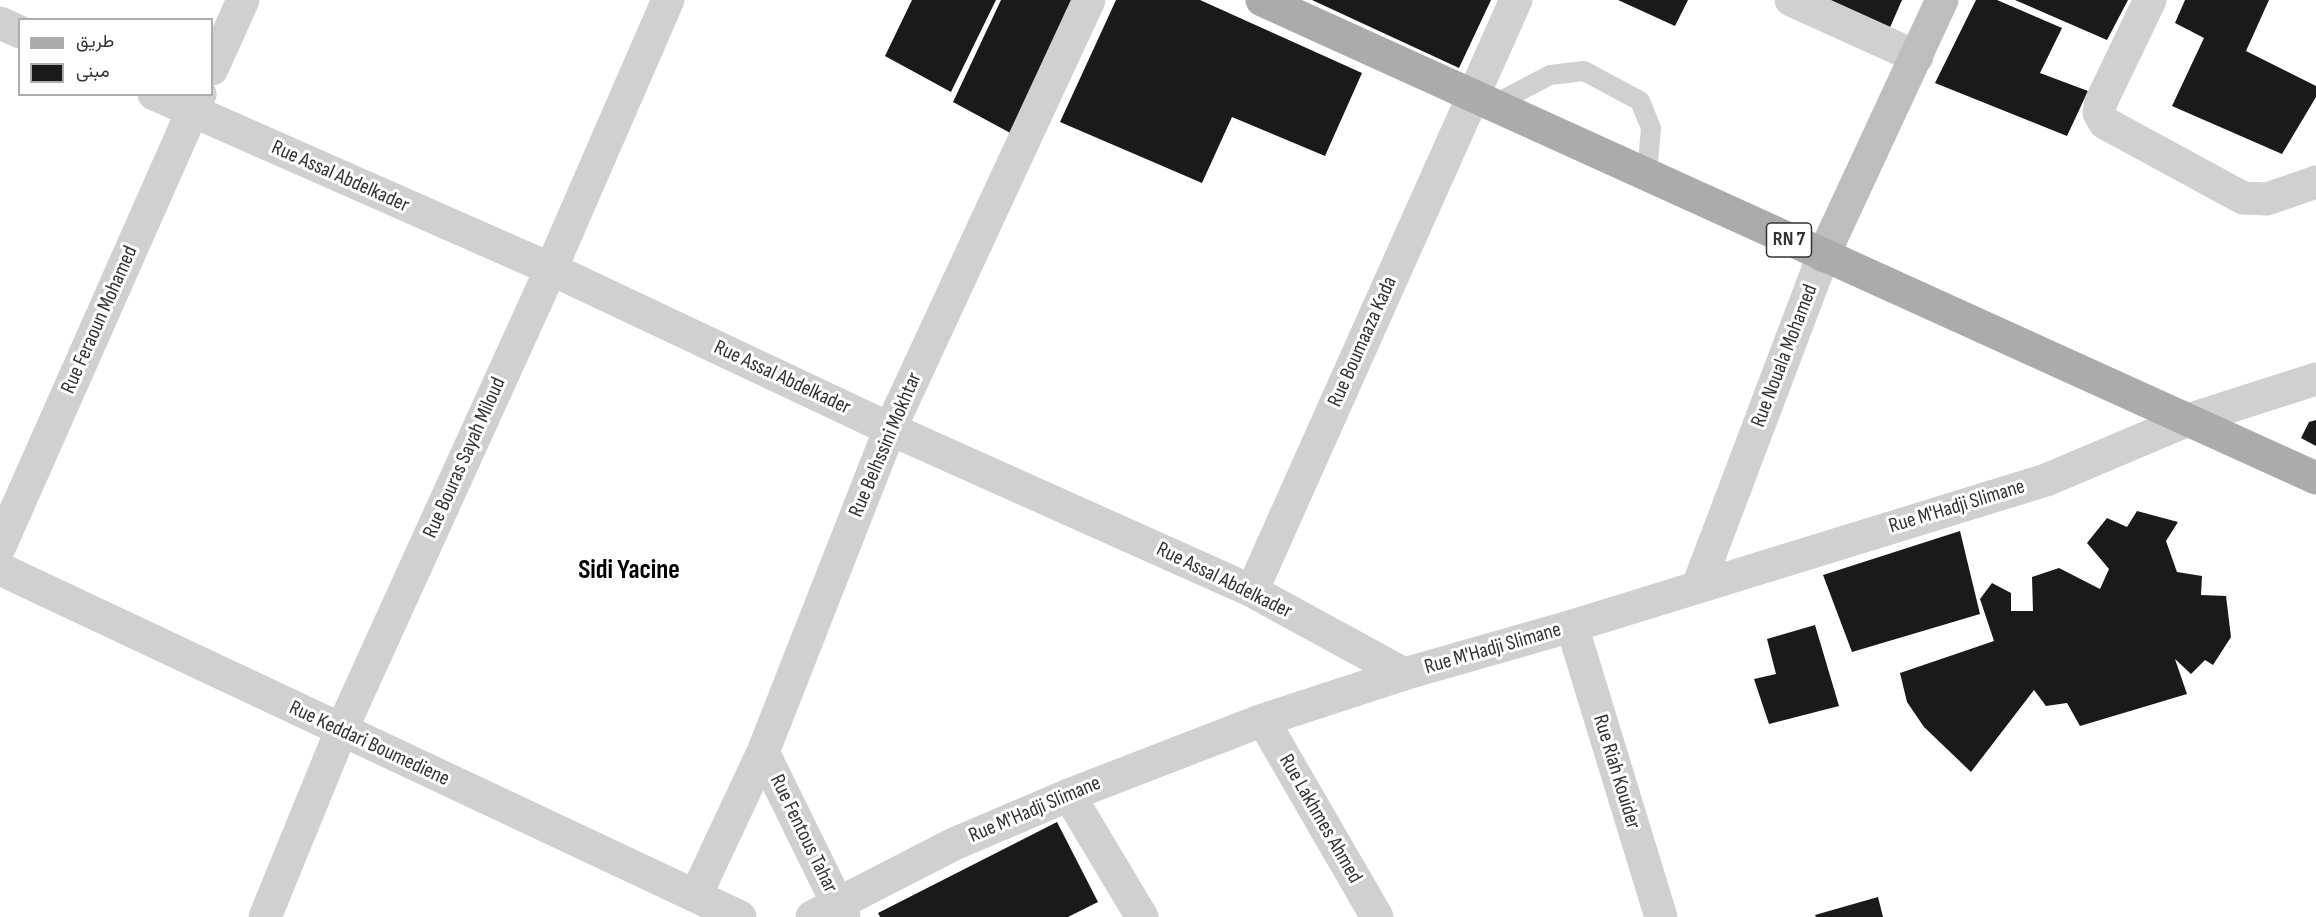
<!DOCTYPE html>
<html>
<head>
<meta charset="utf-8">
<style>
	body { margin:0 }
	#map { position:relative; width:2316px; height:917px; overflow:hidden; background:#fff; font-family:"Sofia Sans Condensed",Vazirmatn,sans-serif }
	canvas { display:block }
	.legend { position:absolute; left:18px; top:18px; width:195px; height:78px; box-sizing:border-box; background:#fff; border:2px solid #adadad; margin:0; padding:8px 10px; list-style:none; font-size:18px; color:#333 }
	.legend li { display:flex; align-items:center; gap:12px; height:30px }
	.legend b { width:30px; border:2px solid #adadad }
</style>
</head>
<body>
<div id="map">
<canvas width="2316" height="917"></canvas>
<ul class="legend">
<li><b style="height:8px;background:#ababab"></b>طريق</li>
<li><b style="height:16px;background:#1a1a1a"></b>مبنى</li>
</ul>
</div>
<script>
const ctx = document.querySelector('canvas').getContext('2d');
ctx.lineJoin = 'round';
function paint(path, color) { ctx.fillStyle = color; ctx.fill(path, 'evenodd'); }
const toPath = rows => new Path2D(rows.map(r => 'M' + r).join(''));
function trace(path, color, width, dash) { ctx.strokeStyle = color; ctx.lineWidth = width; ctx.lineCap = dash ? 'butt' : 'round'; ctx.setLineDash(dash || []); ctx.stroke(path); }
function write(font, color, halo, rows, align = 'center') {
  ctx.font = font + ' "Sofia Sans Condensed",sans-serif'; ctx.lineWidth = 6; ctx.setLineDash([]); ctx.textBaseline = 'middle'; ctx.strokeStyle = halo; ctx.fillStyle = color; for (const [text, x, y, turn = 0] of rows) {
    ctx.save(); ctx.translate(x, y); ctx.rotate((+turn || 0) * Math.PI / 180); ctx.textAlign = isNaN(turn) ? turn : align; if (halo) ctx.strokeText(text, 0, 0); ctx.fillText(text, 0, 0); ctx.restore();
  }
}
paint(toPath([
	[912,0,996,0,951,92,885,56],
	[1001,0,1076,0,1014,135,953,102],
	[1116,0,1200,0,1362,73,1325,156,1232,117,1202,183,1060,122],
	[1312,0,1491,0,1459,68],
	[1618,0,1688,0,1675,26],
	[1822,0,1902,0,1888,32],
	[1976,0,1997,0,2062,28,2040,73,2088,91,2067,136,1935,83],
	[2015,0,2128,0,2107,40],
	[2185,0,2269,0,2246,51,2316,86,2316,97,2282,154,2172,106,2204,38,2175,23],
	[2316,420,2316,446,2301,438,2309,422],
	[2137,511,2178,522,2166,541,2177,572,2202,576,2201,595,2226,596,2231,637,2213,665,2205,660,2191,674,2175,659,2187,694,2080,726,2067,703,2046,706,2034,690,1971,772,1924,727,1907,702,1900,673,1994,641,1980,599,1992,583,2011,593,2011,611,2033,611,2032,577,2059,568,2100,589,2109,569,2087,543,2107,518,2127,527],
	[1960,531,1980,614,1852,652,1823,575],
	[1815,625,1839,706,1769,724,1754,679,1776,674,1767,639],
	[1057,822,1098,902,1068,917,880,917,878,913],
	[1878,897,1883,917,1816,917,1815,915]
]), '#1a1a1a');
trace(toPath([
	[1495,104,1550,75,1584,71,1640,101,1651,128,1647,174]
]), '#d0d0d0', 20);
trace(toPath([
	[1791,0,1917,57],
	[2150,0,2101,102,2099,113,2105,123,2243,198,2267,199,2316,182],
	[0,23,20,32],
	[212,69,243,0],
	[154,94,551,269,890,429,1252,591,1404,674],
	[0,546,200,94],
	[0,569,740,917],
	[1698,586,1823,256],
	[1252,591,1516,0],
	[1572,626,1661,917],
	[1263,720,1377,917],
	[763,752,844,917],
	[1069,795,1142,917],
	[696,895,763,752,890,429,1089,0],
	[265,917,341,731,551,269,668,0],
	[812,917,954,844,1069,795,1263,720,1404,674,1572,626,2046,480,2188,420,2316,379]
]), '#d0d0d0', 33);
trace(toPath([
	[1823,256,1942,0]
]), '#bdbdbd', 33);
trace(toPath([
	[1262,0,2316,478]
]), '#ababab', 33);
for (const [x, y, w] of [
	[1789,240,45]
]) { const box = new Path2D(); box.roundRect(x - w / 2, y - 17, w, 34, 4.5); ctx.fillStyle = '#fff'; ctx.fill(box); trace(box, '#333', 1.5); }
write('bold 20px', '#333', null, [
	["RN 7",1789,240]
]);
write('21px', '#333', '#fff', [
	["Rue Assal Abdelkader",340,177,24],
	["Rue Feraoun Mohamed",100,320,-66],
	["Rue Boumaaza Kada",1363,342,-66],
	["Rue Nouala Mohamed",1785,356,-69],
	["Rue Assal Abdelkader",782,378,25],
	["Rue Belhssini Mokhtar",886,445,-67],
	["Rue Bouras Sayah Miloud",465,458,-66],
	["Rue M'Hadji Slimane",1957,507,-17],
	["Rue Assal Abdelkader",1224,581,26],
	["Rue M'Hadji Slimane",1493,649,-16],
	["Rue Keddari Boumediene",369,744,25],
	["Rue Riah Kouider",1616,772,73],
	["Rue M'Hadji Slimane",1035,810,-23],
	["Rue Lakhmes Ahmed",1320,819,60],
	["Rue Fentous Tahar",803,834,64]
]);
write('bold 27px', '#000', '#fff', [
	["Sidi Yacine",629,571]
]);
</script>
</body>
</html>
